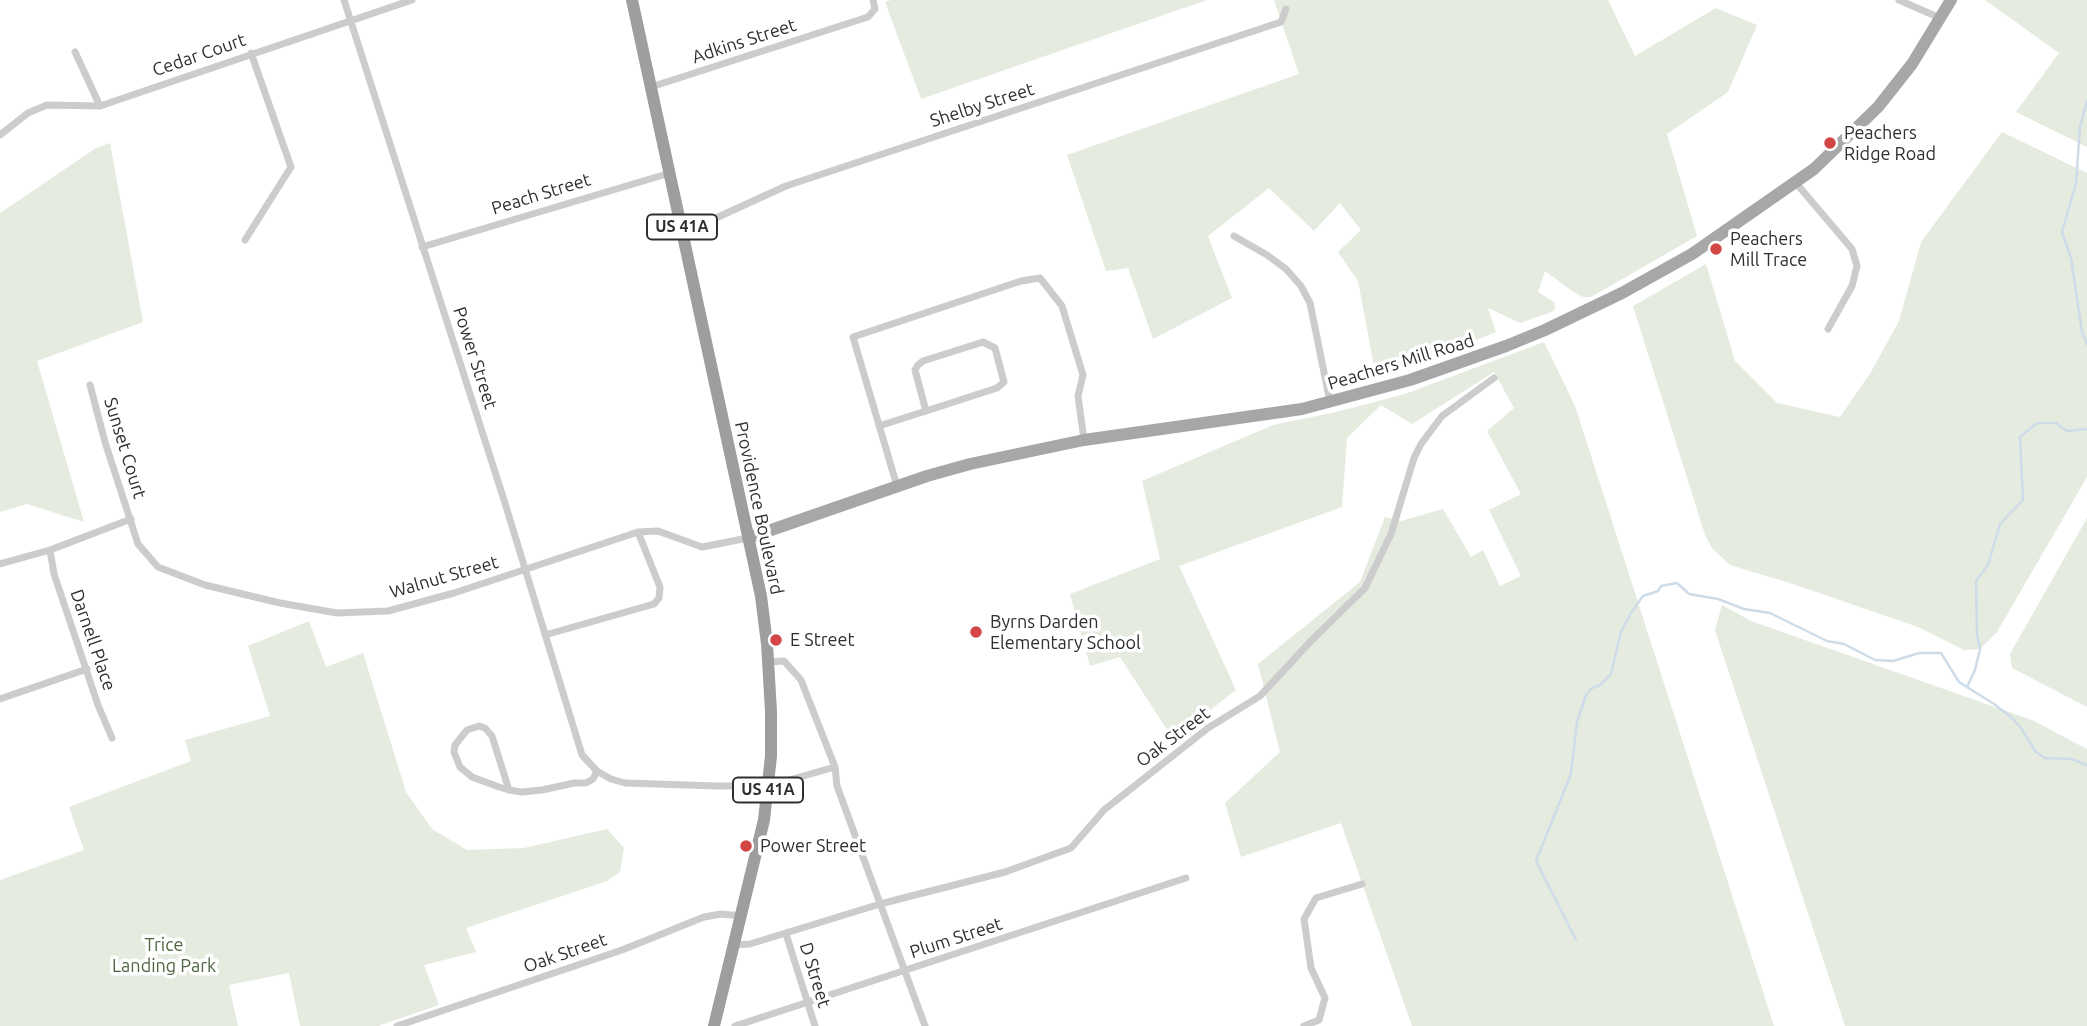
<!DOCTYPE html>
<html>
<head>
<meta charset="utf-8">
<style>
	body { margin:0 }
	canvas { display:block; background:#fff }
</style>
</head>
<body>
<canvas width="2087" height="1026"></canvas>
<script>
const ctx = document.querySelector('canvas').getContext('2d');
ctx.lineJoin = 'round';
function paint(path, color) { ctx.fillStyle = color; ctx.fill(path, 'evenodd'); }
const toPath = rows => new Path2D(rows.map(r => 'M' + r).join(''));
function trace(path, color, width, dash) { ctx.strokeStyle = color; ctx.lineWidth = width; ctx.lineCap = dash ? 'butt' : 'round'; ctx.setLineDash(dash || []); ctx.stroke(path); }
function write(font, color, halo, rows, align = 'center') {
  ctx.font = font + ' Ubuntu,sans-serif'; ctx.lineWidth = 7; ctx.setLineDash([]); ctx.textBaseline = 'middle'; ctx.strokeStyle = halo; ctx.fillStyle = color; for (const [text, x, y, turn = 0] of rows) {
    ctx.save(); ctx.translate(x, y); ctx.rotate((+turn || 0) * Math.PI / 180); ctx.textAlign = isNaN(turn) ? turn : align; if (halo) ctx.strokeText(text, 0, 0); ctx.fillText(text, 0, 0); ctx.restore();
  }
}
paint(toPath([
	[891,0,1207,0,921,99,885,2],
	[1274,0,1608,0,1635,56,1716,8,1757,25,1728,92,1667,134,1697,236,1591,297,1583,297,1572,291,1545,271,1538,292,1554,302,1555,308,1552,312,1520,323,1488,308,1496,332,1411,366,1376,377,1358,281,1338,252,1361,230,1340,203,1314,231,1269,188,1208,236,1232,298,1153,339,1128,268,1106,271,1067,155,1299,74],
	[1985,0,2087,0,2087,147,2016,112,2059,53],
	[2002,132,2087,173,2087,477,1997,632,1980,649,1964,650,1918,627,1793,584,1730,565,1712,548,1705,535,1633,306,1706,264,1735,361,1777,403,1840,417,1871,372,1899,321,1921,242],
	[110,143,143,322,37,361,84,522,27,504,0,512,0,213,96,148],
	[1544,342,1575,406,1774,1026,1412,1026,1341,823,1241,857,1225,803,1280,752,1258,664,1360,582,1385,517,1401,521,1443,509,1471,557,1483,550,1500,586,1521,576,1489,510,1521,494,1487,431,1514,408,1494,372,1412,424,1381,405,1347,438,1342,507,1179,566,1236,690,1173,739,1120,657,1090,666,1070,594,1160,559,1142,481,1273,425,1336,412,1405,394],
	[2087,518,2087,707,2012,668,2010,654],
	[1722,605,1751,621,2032,720,2087,749,2087,1026,1845,1026,1715,630],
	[309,621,326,667,363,653,406,792,432,829,467,850,524,848,607,829,624,848,620,872,607,881,466,928,476,952,424,965,439,1005,378,1026,300,1026,289,973,229,985,238,1026,0,1026,0,880,84,850,69,807,191,761,185,740,270,716,248,646]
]), '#e5ebdf');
trace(toPath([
	[2087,101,2080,127,2076,183,2062,232,2071,258,2082,332,2087,344],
	[1967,687,1975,670,1980,649,1977,634,1976,581,1988,565,2000,524,2023,500,2020,437,2037,423,2056,423,2067,431,2087,429],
	[1576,940,1536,861,1571,774,1577,722,1586,695,1592,688,1600,685,1611,674,1621,632,1631,613,1643,596,1658,591,1661,586,1677,583,1689,594,1718,599,1744,609,1770,613,1827,641,1844,644,1875,660,1893,661,1919,653,1941,653,1959,682,1994,704,2011,717,2021,728,2036,752,2045,758,2072,759,2087,765]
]), '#cddce8', 2.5);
trace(toPath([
	[344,0,504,500,582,755,597,771,611,779,625,783,717,786,768,786,835,767],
	[1899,0,1940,18],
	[75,52,100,106],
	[651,87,868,17,875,9,873,0],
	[0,135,28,113,47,105,100,106,412,0],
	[1796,183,1852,249,1857,266,1852,286,1828,329],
	[683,233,786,186,1281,22,1286,9],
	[1234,236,1267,255,1286,269,1301,286,1310,303,1330,402],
	[245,240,291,167,251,53],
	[422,247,670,173],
	[90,385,105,442,138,544,158,567,205,585,280,603,337,613,388,611,454,593,638,532,658,531,702,547,748,538],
	[879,426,926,411,997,388,1004,382,995,348,983,342,923,361,918,365,915,370,926,411],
	[897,486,853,337,1021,281,1040,278,1062,306,1083,375,1078,396,1084,440],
	[50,550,54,574,98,705,112,738],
	[0,564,50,550,131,519],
	[545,635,654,604,659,598,660,587,638,532],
	[768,662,784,661,801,680,835,767,837,786,925,1026],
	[0,699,87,669],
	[509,790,492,736,485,728,479,726,467,730,455,745,454,752,460,767,472,777,499,787,509,790,522,792,542,790,574,783,586,783,593,779,597,771],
	[786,934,815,1026],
	[734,945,750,944,880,904,1005,872,1071,848,1104,810,1208,728,1260,696,1311,641,1365,588,1391,534,1414,458,1421,444,1442,416,1494,378],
	[397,1026,622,950,704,917,721,914,742,916],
	[735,1026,1186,878],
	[1304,1026,1319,1020,1325,998,1311,968,1304,919,1316,898,1362,884]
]), '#ccc', 7);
trace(toPath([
	[748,538,927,476,970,464,1084,440,1302,409,1410,380,1506,346,1545,330,1622,293,1692,254,1814,169,1878,107,1912,64,1951,0]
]), '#a7a7a7', 12);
trace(toPath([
	[632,0,761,596,767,644,771,711,771,756,764,820,714,1026]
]), '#9e9e9e', 12);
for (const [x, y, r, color] of [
	[1830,143,7,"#d24646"],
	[1716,249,7,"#d24646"],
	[976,632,7,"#d24646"],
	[776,640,7,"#d24646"],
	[746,846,7,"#d24646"]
]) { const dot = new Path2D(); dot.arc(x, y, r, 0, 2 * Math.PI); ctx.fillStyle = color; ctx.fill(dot); trace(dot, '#fff', 2.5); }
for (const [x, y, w] of [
	[682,227,70],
	[768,790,70]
]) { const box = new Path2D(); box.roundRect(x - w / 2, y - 12.5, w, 25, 5); ctx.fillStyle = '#fff'; ctx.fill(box); trace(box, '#2f2f2f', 2); }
write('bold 16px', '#2f2f2f', null, [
	["US 41A",682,227],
	["US 41A",768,790]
]);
write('18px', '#2f2f2f', '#fff', [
	["Adkins Street",744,41,-18],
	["Cedar Court",199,55,-19],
	["Shelby Street",982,105,-18],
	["Peach Street",541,194,-17],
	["Power Street",475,358,72],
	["Peachers Mill Road",1401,362,-17],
	["Sunset Court",125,448,73],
	["Providence Boulevard",759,508,78],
	["Walnut Street",444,577,-16],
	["Darnell Place",93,640,71],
	["Oak Street",1173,737,-37],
	["Plum Street",956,938,-18],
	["Oak Street",565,953,-19],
	["D Street",815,975,73]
]);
write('18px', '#2f2f2f', '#fff', [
	["Peachers",1844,133],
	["Ridge Road",1844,154],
	["Peachers",1730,239],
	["Mill Trace",1730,260],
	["Byrns Darden",990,622],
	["Elementary School",990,643],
	["E Street",790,640],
	["Power Street",760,846]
], 'left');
write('18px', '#506642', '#fff', [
	["Trice",164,945],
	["Landing Park",164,966]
]);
</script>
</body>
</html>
